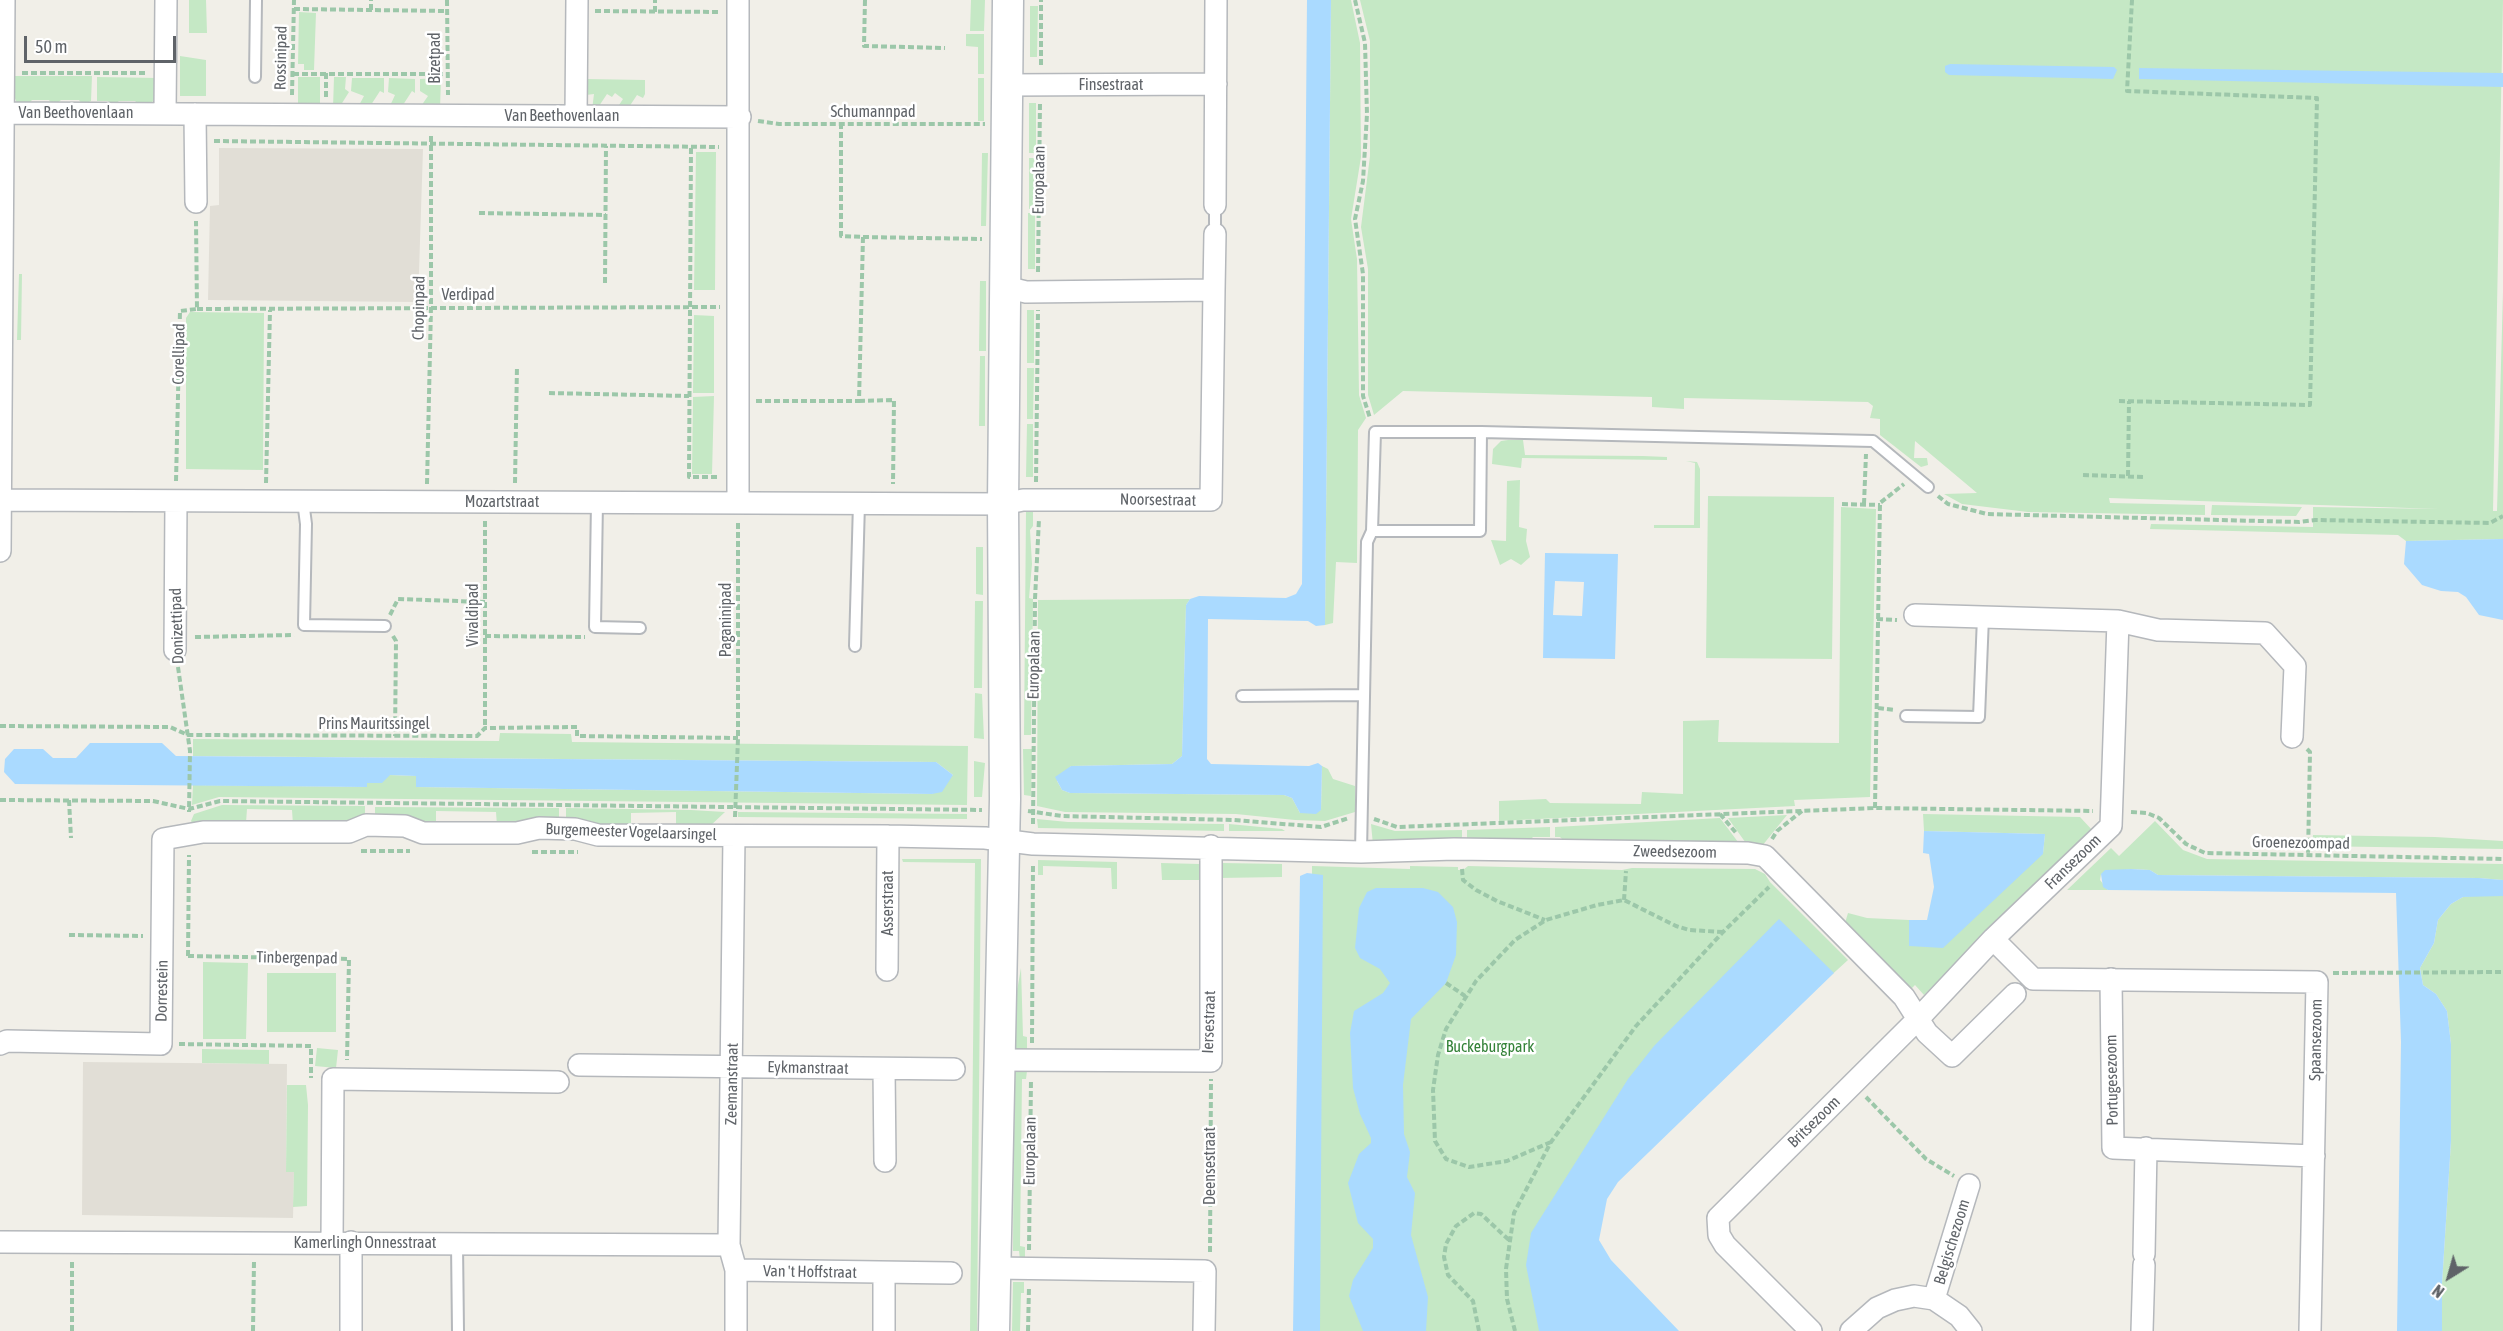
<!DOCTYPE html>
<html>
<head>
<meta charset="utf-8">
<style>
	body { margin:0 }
	#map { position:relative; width:2503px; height:1331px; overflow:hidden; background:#f1efe8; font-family:"Asap Condensed",sans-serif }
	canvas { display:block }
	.north { position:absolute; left:2419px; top:1247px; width:60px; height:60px; -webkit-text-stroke:4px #fff; paint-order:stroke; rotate:217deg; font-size:16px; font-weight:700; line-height:24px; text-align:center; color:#5f6368 }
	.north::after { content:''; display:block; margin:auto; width:21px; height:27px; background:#5f6368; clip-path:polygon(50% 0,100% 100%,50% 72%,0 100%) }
	.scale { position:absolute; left:24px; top:36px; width:152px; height:27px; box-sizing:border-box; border:3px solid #5f6368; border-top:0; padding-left:8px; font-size:18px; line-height:21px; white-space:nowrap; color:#5f6368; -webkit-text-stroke:4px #fff; paint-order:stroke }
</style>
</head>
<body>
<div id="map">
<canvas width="2503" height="1331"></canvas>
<div class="north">N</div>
<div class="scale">50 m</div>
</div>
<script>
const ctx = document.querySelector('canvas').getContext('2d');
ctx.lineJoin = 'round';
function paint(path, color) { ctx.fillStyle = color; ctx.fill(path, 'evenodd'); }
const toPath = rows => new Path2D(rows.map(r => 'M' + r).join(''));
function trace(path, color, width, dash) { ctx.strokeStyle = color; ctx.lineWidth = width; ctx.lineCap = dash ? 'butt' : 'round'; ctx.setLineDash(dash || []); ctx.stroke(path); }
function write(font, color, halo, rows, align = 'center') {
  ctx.font = font + ' "Asap Condensed",sans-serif'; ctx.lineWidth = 5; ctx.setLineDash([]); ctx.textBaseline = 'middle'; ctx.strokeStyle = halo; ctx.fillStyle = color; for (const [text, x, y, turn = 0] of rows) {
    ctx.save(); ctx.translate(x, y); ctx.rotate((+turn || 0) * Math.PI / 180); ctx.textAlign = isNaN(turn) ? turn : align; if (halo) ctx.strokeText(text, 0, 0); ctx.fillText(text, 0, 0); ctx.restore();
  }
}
paint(toPath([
	[219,148,423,149,418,302,208,300,210,206,219,205],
	[83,1062,287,1064,286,1172,294,1172,293,1218,82,1215]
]), '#e1ded6');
paint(toPath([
	[189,0,206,0,207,33,189,33],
	[971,0,985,0,984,31,970,31],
	[1331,0,1351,0,1360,43,1361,157,1351,219,1357,259,1359,395,1366,418,1358,430,1357,563,1336,562,1333,623,1325,625],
	[1360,0,2503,0,2493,511,2497,511,2503,292,2503,539,2406,541,2398,535,2150,529,2151,524,2313,527,2313,507,2439,509,2109,498,2110,503,2205,505,2205,515,2028,512,1962,504,1944,494,1977,493,1915,441,1914,458,1927,458,1928,465,1921,467,1880,435,1880,419,1870,418,1873,406,1868,402,1684,398,1684,409,1652,407,1652,397,1403,391,1374,415,1368,395,1368,269,1361,227,1370,156,1370,41],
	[1030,6,1038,6,1037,57,1030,57],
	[299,12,316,13,314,70,304,70,304,64,298,64],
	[966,34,984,34,984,74,978,74,978,47,966,46],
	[180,56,206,60,206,96,180,96],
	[12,76,92,76,91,101,83,105,79,100,61,100,54,106,49,100,32,100,27,105,18,105,12,92],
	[97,77,157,78,157,94,150,106,140,106,135,101,119,101,113,106,108,101,97,101],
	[298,77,320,77,320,108,298,108],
	[334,77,346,77,345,89,349,92,339,108,333,108],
	[352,78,384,78,384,93,380,91,369,108,357,109,364,96,351,91],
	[389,78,415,79,415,93,412,91,401,108,389,108,395,95,388,92],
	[441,78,440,109,419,109,428,96,420,91,420,79],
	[978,78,984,78,984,121,978,121],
	[586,79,645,80,645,94,643,98,637,95,627,110,615,111,623,99,615,93,612,97,607,94,597,109,592,110,594,94,586,95],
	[1029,103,1036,103,1036,153,1029,153],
	[696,152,716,152,715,290,694,290],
	[982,153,988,153,986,226,981,226],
	[1029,158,1036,158,1036,209,1029,209],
	[1028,213,1035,213,1035,269,1028,269],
	[19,274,22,274,21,340,17,340],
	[980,281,986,281,986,351,979,351],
	[1027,310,1034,310,1034,363,1027,363],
	[190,312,264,313,263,470,186,469,186,318],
	[694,315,714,316,714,393,693,393],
	[980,356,985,356,985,426,979,426],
	[1027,368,1034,368,1033,419,1027,419],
	[714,396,712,474,692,474,693,397],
	[1027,424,1033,424,1033,477,1026,477],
	[1508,440,1523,440,1525,455,1643,456,1667,457,1667,460,1522,458,1521,468,1492,464,1493,449,1501,441],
	[1686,461,1697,462,1700,469,1700,528,1654,528,1654,525,1694,525,1695,463],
	[1520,480,1519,527,1527,529,1526,541,1530,557,1521,565,1511,559,1500,565,1491,540,1506,541,1507,481],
	[1708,496,1834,497,1832,659,1706,658],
	[2212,505,2302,507,2296,516,2211,515],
	[1841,507,1876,509,1870,797,1794,800,1795,806,1499,821,1499,801,1546,799,1550,803,1641,804,1642,792,1683,794,1683,721,1719,720,1718,742,1839,743],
	[1026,512,1033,512,1033,526,1030,530,1032,564,1029,598,1033,599,1031,735,1024,735],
	[976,547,983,547,983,595,976,594],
	[1190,599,1186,605,1182,756,1172,764,1071,766,1057,781,1062,790,1070,793,1284,795,1292,798,1300,813,1321,810,1322,766,1328,769,1333,779,1355,786,1355,812,1325,821,1295,820,1236,814,1065,812,1037,806,1038,600],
	[975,601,983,601,982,688,974,688],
	[975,693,982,694,984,739,974,738],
	[500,733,571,734,572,742,968,746,967,805,219,797,192,805,193,785,366,787,367,783,389,775,416,776,416,787,932,794,953,775,936,762,193,756,193,739,499,741],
	[1023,749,1032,749,1031,796,1024,795],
	[974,761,985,763,982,797,974,797],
	[222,805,365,806,365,818,352,823,293,825,292,810,247,809,246,823,193,824,191,821,194,814],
	[375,807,559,808,559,821,497,826,496,812,436,811,436,826,375,818],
	[566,808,691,810,725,812,709,827,676,828,676,812,631,813,631,827,606,827,566,821],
	[738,812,967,814,967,819,738,817],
	[1923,814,2080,817,2093,831,1924,995,1915,985,1909,991,1845,923,1848,913,1867,918,1909,920,1909,946,2043,853,2045,834,1924,831],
	[1787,815,1762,846,1748,846,1728,818],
	[1720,818,1741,846,1568,845,1560,837,1555,837,1555,827],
	[1037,819,1068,822,1224,824,1224,831,1038,828],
	[2155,821,2183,850,2207,859,2503,864,2503,880,2479,878,2158,875,2150,870,2131,869,2101,874,2100,880,2108,890,2067,890,2111,848,2119,856],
	[1229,824,1282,829,1285,831,1229,831],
	[1371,824,1395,831,1462,830,1462,843,1373,845],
	[1550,827,1550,837,1533,837,1526,844,1467,843,1467,830],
	[2313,835,2435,837,2503,841,2503,849,2312,846],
	[902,859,981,859,977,1331,970,1331,975,863,903,862],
	[1038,860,1117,862,1117,889,1112,889,1111,868,1043,866,1043,875,1038,875],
	[1161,863,1200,864,1200,880,1162,880],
	[1222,863,1282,864,1282,877,1218,878],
	[1312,866,1410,869,1410,866,1458,867,1458,870,1463,870,1468,866,1622,870,1632,868,1755,869,1765,874,1770,882,1848,960,1601,1185,1587,1242,1667,1331,1311,1331],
	[2477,895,2503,896,2503,1331,2442,1331,2442,1284,2451,1141,2451,1044,2447,1011,2436,994,2423,985,2420,968,2434,943,2438,920,2451,904,2463,897],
	[203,962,248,963,246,1039,203,1039],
	[1021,968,1023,1036,1027,1037,1027,1049,1014,1049,1015,1002],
	[267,973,336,973,336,1032,267,1032],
	[317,1048,338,1050,336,1068,315,1066],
	[202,1049,269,1050,269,1064,202,1063],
	[1014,1071,1027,1071,1026,1079,1022,1079,1020,1246,1025,1247,1025,1260,1020,1260,1019,1251,1013,1251],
	[287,1085,306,1085,308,1105,307,1206,293,1207,294,1172,286,1172],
	[1013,1282,1024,1282,1024,1293,1021,1293,1020,1331,1012,1331]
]), '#c5e8c5');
paint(toPath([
	[1307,0,1331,0,1325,625,1316,626,1308,621,1208,619,1207,759,1211,764,1309,766,1318,763,1322,766,1321,810,1316,814,1300,813,1292,798,1284,795,1070,793,1062,790,1055,777,1071,766,1172,764,1182,756,1186,605,1190,599,1199,596,1286,598,1296,594,1302,584],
	[1950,64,2114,67,2117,70,2113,79,1949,75,1945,72,1945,66],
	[2139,68,2503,73,2503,87,2139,79],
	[2503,539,2503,620,2479,615,2466,597,2458,592,2441,591,2422,585,2404,564,2406,541],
	[1545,553,1618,554,1615,659,1543,658],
	[1555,581,1584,582,1582,616,1553,615],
	[90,743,162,743,176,756,936,762,953,775,942,792,932,794,416,787,416,776,390,775,382,783,367,783,367,787,15,784,4,772,5,759,14,749,43,749,53,758,76,758],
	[1924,831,2045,834,2043,854,1943,948,1909,946,1909,920,1927,920,1934,887,1929,854,1923,853],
	[2131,869,2150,870,2158,875,2479,878,2503,880,2503,896,2463,897,2451,904,2438,920,2434,943,2420,968,2423,985,2436,994,2447,1011,2451,1044,2451,1141,2442,1284,2442,1331,2397,1331,2401,1042,2396,893,2108,890,2103,887,2101,874,2105,870],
	[1307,873,1323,875,1320,1331,1293,1331,1300,876],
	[1376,888,1423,888,1438,892,1453,907,1457,922,1456,955,1446,983,1411,1019,1403,1085,1404,1134,1410,1152,1407,1177,1415,1193,1411,1235,1428,1297,1426,1331,1363,1331,1349,1296,1353,1280,1373,1248,1373,1239,1358,1223,1348,1183,1359,1154,1371,1143,1371,1138,1360,1114,1353,1088,1350,1033,1354,1011,1383,993,1390,983,1380,969,1360,958,1355,948,1359,908,1367,892],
	[1779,919,1834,973,1618,1182,1607,1199,1599,1240,1611,1260,1679,1331,1539,1331,1526,1265,1531,1233,1628,1079,1654,1046]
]), '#aadaff');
const lane = toPath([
	[255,77,256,0],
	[1215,205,1215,224],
	[1481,432,1873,441,1928,487],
	[303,501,306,524,304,625,385,626],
	[597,502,595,627,640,628],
	[855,646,859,503],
	[1242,696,1363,695],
	[1906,716,1979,717,1983,617],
	[1361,852,1367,542,1372,531,1480,531,1481,432,1375,432,1372,531],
	[457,1244,458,1331]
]);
const street = toPath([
	[738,0,738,503],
	[1007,85,1216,84],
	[0,113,740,117],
	[165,114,166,0],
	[195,114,196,202],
	[576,116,577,0],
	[1215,205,1216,0],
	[1214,290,1215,234],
	[1,500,1003,504,1023,500,1211,500,1214,290,1026,292,1005,287],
	[0,551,4,0],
	[1915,615,2118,621,2158,630,2265,633,2295,666,2292,737],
	[175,650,176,501],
	[734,836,729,1245,736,1270,736,1331],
	[1993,939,2033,979,2317,982,2310,1331],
	[887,970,888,836],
	[2111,979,2113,1148,2314,1156],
	[0,1044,7,1041,161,1044,163,839,203,832,349,832,366,825,405,826,423,833,517,833,539,828,575,829,598,835,888,836,985,838,1033,844,1361,852,1454,849,1748,853,1765,856,1904,997,1918,1019,1993,939,2111,826,2118,621],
	[998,1060,1211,1061,1211,846],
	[579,1065,954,1069],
	[884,1069,885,1161],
	[0,1242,729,1245],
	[332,1242,333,1079,558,1082],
	[2144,1254,2146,1148],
	[995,1268,1205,1271,1204,1331],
	[736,1270,951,1273],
	[884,1273,884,1331],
	[1934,1299,1969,1185],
	[351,1331,351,1242],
	[1811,1331,1725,1245,1719,1235,1718,1218,1918,1019,1927,1033,1952,1056,2015,994],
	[1851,1331,1877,1308,1895,1300,1914,1296,1934,1299,1959,1316,1971,1331],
	[2142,1331,2144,1265]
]);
const secondary = toPath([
	[994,1331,1005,799,1003,504,1008,0]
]);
trace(lane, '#b5b8bc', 14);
trace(street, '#b5b8bc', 24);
trace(secondary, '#b6babf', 33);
trace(toPath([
	[447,0,448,95],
	[865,0,864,46,945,48],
	[1355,0,1365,43,1367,114,1363,181,1355,219,1363,274,1363,396,1370,418],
	[294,9,447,11],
	[371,10,371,0],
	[595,11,720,12],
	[655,12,655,0],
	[1041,65,1041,0],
	[22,73,146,73],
	[293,74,447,74],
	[292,95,294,0],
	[326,97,326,73],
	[758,121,779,124,985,124],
	[214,141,719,147],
	[691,148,689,477,719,477],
	[479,213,606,215],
	[863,237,982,239],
	[1038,272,1040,103],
	[605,283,606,146],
	[197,309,720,307],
	[549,393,689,396],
	[756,401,859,401,863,237,841,236,841,124],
	[859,401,894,400,893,484],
	[2119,401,2310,405,2317,98,2127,91,2132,0],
	[2083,475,2144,477],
	[2128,476,2129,401],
	[176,481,180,311,197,309,196,221],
	[1036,482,1038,310],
	[266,483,270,310],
	[515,483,517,366],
	[427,484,431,307,431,134],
	[1938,496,1948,504,1987,514,2299,522,2315,520,2490,523,2503,516],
	[1842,504,1880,505],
	[1864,504,1866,454],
	[485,521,485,728],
	[390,615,398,599,485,602],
	[1877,619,1897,620],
	[393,636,396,641,395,736],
	[485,636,585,637],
	[195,637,294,635],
	[178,667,190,751,189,812],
	[1878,708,1895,710],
	[0,726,170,727,188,735,477,736,485,728,577,727,577,736,738,738],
	[2307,749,2310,752,2308,855],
	[0,800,153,801,189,809,220,801,982,810],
	[69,800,71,838],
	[1875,808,1880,503,1904,484],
	[1028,811,1062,816,1234,820,1321,827,1349,818],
	[2131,812,2147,813,2159,818,2186,844,2205,853,2503,859],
	[1720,814,1737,834],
	[735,817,738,738,738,521],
	[1374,819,1397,827,1875,808,2093,811],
	[1033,824,1035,599,1039,519],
	[1772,839,1777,831,1802,811],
	[361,851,410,851],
	[532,852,578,852],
	[1462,869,1463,880,1476,890,1497,901,1545,920],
	[1624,900,1626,871],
	[69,935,143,936],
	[188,956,189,855],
	[188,956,349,959,347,1060],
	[2333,973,2503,972],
	[1446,983,1465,996],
	[1032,1043,1033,864],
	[179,1044,311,1046,311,1078],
	[1866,1097,1926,1159,1954,1176],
	[1551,1142,1507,1161,1469,1167,1446,1159,1435,1141,1433,1090,1438,1055,1446,1029,1476,981,1515,940,1546,920,1597,905,1624,900,1676,926,1689,930,1723,932],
	[1029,1250,1031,1080],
	[1210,1252,1211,1079],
	[72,1331,72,1260],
	[253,1331,254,1261],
	[1028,1331,1029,1287],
	[1479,1331,1473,1301,1448,1275,1444,1257,1446,1244,1456,1226,1474,1213,1481,1214,1510,1241],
	[1515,1331,1507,1299,1506,1269,1514,1213,1551,1142,1636,1026,1723,932,1769,887]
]), '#9cc7a9', 4, [6, 3]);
trace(lane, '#fff', 10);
trace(street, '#fff', 21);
trace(secondary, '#fff', 30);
write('16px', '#5f6368', '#fff', [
	["Rossinipad",281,58,-89],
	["Bizetpad",435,58,-90],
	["Finsestraat",1111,85],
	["Schumannpad",873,112],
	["Van Beethovenlaan",76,113],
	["Van Beethovenlaan",562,116],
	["Europalaan",1039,180,-89],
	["Verdipad",468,295],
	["Chopinpad",419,308,-89],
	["Corellipad",179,354,-89],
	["Noorsestraat",1158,500,1],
	["Mozartstraat",502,502],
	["Vivaldipad",473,615,-90],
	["Paganinipad",726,620,-90],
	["Donizettipad",177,626,-92],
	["Europalaan",1034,665,-89],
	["Prins Mauritssingel",374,724],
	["Burgemeester Vogelaarsingel",631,832,2],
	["Groenezoompad",2301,843,1],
	["Zweedsezoom",1675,852,1],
	["Fransezoom",2073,862,-44],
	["Asserstraat",888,903,-90],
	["Tinbergenpad",297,958,1],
	["Dorrestein",162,991,-89],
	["Iersestraat",1209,1022,-88],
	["Spaansezoom",2316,1040,-89],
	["Eykmanstraat",808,1068,1],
	["Portugesezoom",2112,1080,-91],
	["Zeemanstraat",732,1084,-89],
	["Britsezoom",1814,1122,-44],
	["Europalaan",1030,1151,-89],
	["Deensestraat",1210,1166,-90],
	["Belgischezoom",1952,1242,-73],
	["Kamerlingh Onnesstraat",365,1243],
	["Van 't Hoffstraat",810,1272,1]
]);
write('16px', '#348238', '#fff', [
	["Buckeburgpark",1490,1047]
]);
</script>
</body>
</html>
